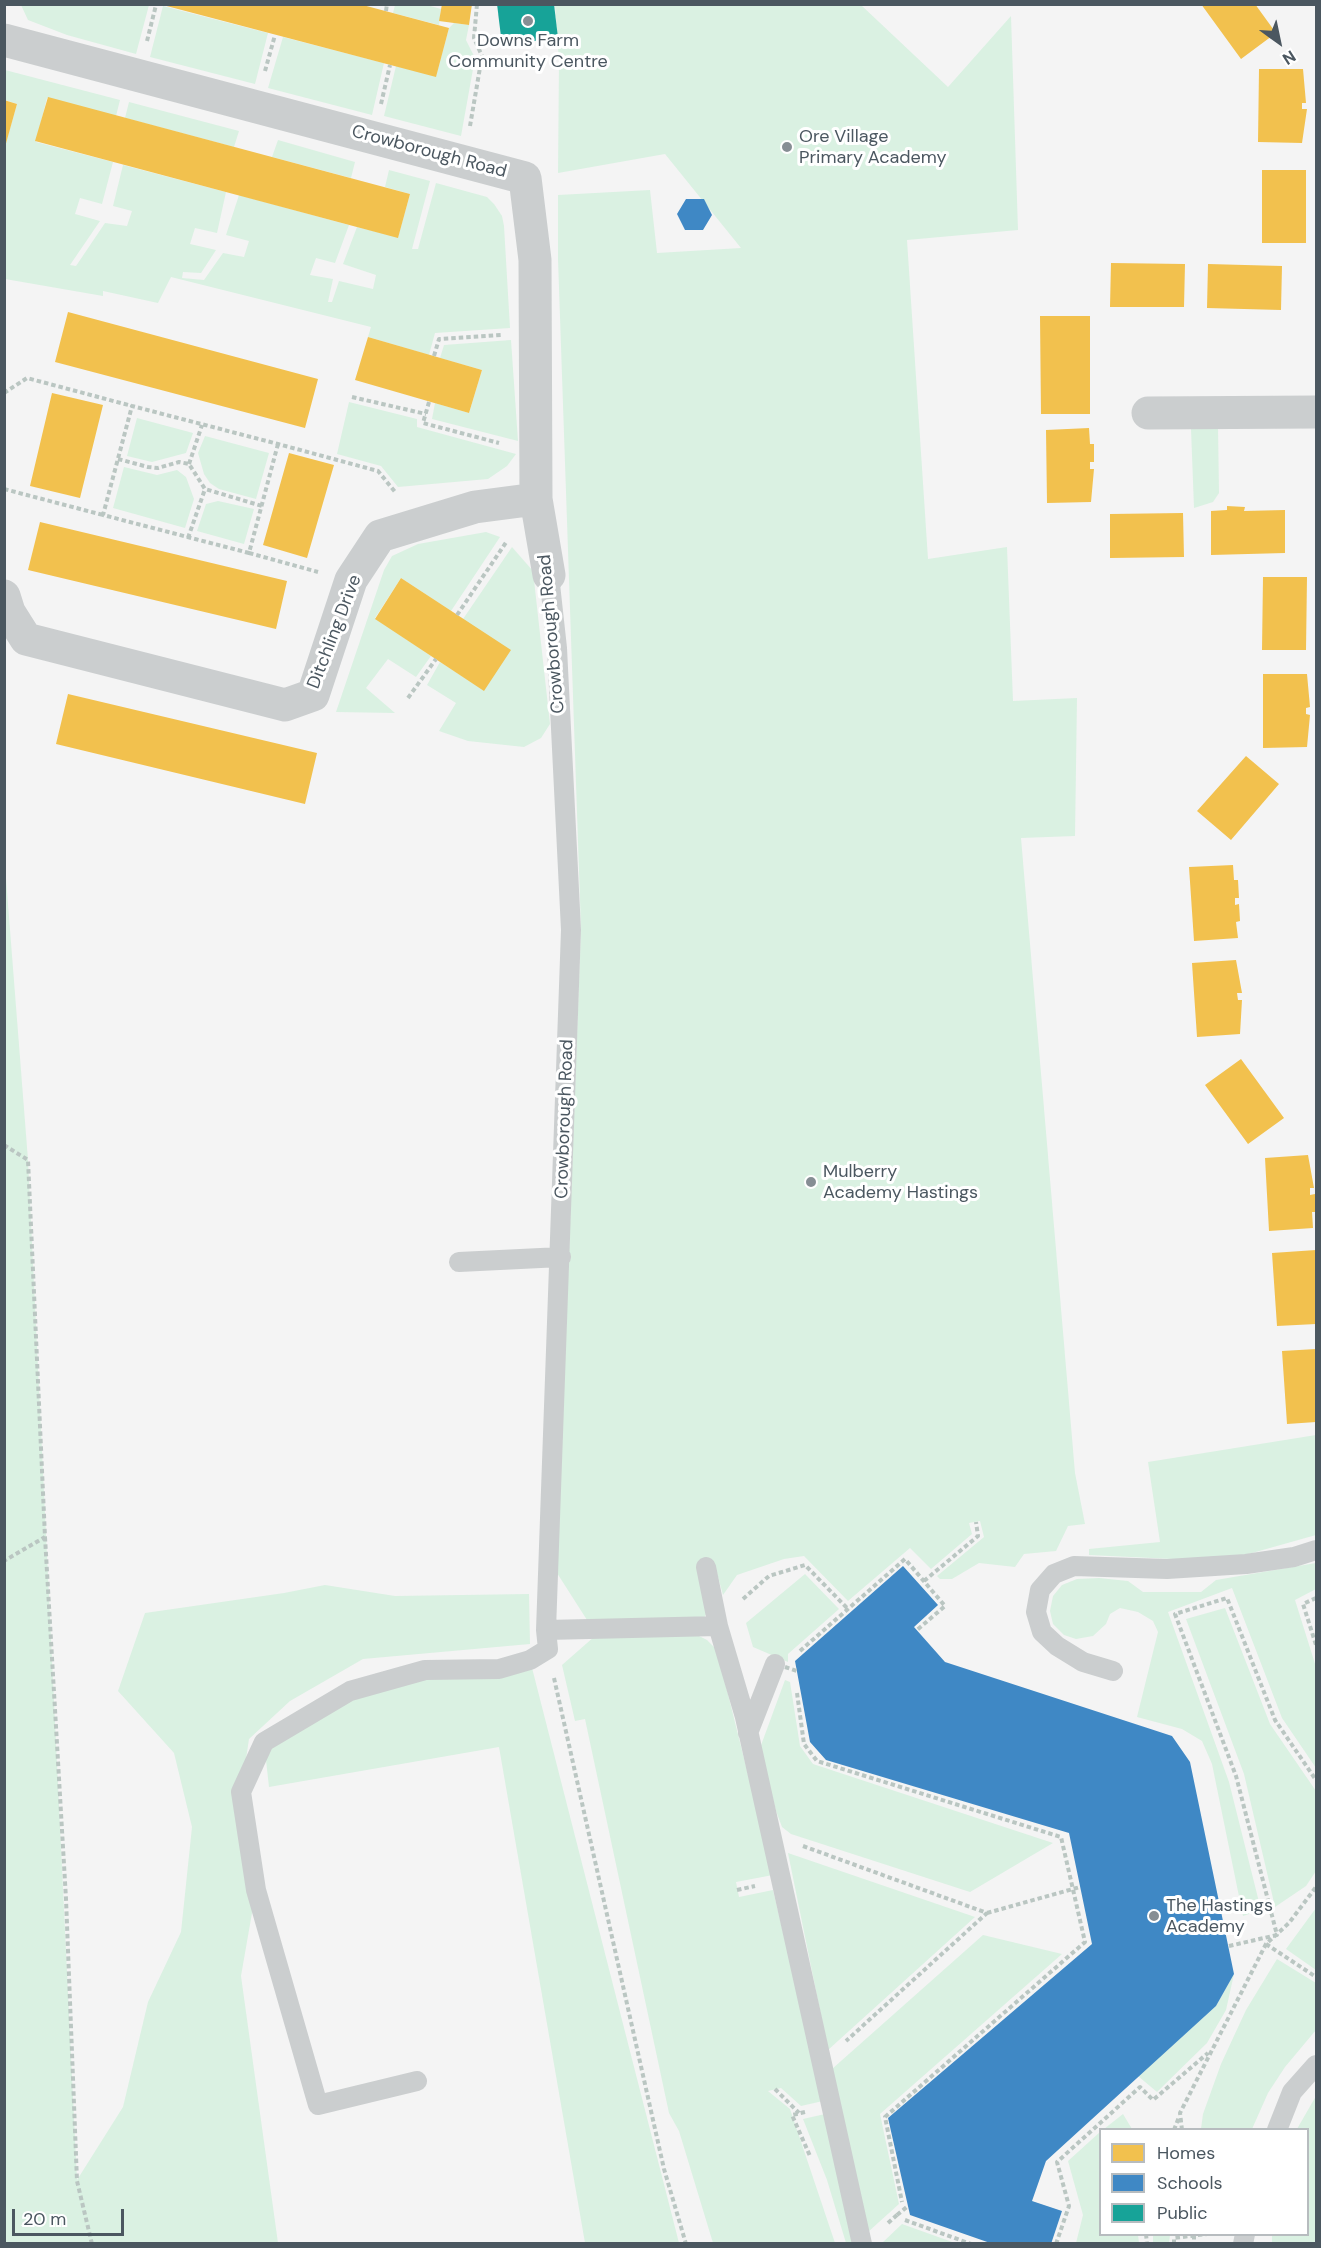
<!DOCTYPE html>
<html>
<head>
<meta charset="utf-8">
<style>
	body { margin:0 }
	#map { position:relative; width:1321px; height:2248px; overflow:hidden; background:#f4f4f4; font-family:"DM Sans",sans-serif }
	canvas { display:block }
	.frame { position:absolute; inset:0; border:6px solid #4b5760; pointer-events:none }
	.legend { position:absolute; left:1099px; top:2128px; width:210px; height:108px; box-sizing:border-box; background:#fff; border:2px solid #b7bcbf; margin:0; padding:8px 10px; list-style:none; font-size:18px; color:#4b5760 }
	.legend li { display:flex; align-items:center; gap:12px; height:30px }
	.legend b { width:30px; border:2px solid #b7bcbf }
	.north { position:absolute; left:1249px; top:12px; width:60px; height:60px; -webkit-text-stroke:4px #fff; paint-order:stroke; rotate:147deg; font-size:16px; font-weight:700; line-height:24px; text-align:center; color:#4b5760 }
	.north::after { content:''; display:block; margin:auto; width:21px; height:27px; background:#4b5760; clip-path:polygon(50% 0,100% 100%,50% 72%,0 100%) }
	.scale { position:absolute; left:12px; top:2209px; width:112px; height:27px; box-sizing:border-box; border:3px solid #4b5760; border-top:0; padding-left:8px; font-size:18px; line-height:21px; white-space:nowrap; color:#4b5760; -webkit-text-stroke:4px #fff; paint-order:stroke }
</style>
</head>
<body>
<div id="map">
<canvas width="1321" height="2248"></canvas>
<div class="frame"></div>
<ul class="legend">
<li><b style="height:16px;background:#f2c14e"></b>Homes</li>
<li><b style="height:16px;background:#3f88c5"></b>Schools</li>
<li><b style="height:16px;background:#17a398"></b>Public</li>
</ul>
<div class="north">N</div>
<div class="scale">20 m</div>
</div>
<script>
const ctx = document.querySelector('canvas').getContext('2d');
ctx.lineJoin = 'round';
function paint(path, color) { ctx.fillStyle = color; ctx.fill(path, 'evenodd'); }
const toPath = rows => new Path2D(rows.map(r => 'M' + r).join(''));
function trace(path, color, width, dash) { ctx.strokeStyle = color; ctx.lineWidth = width; ctx.lineCap = dash ? 'butt' : 'round'; ctx.setLineDash(dash || []); ctx.stroke(path); }
function write(font, color, halo, rows, align = 'center') {
  ctx.font = font + ' "DM Sans",sans-serif'; ctx.lineWidth = 6; ctx.setLineDash([]); ctx.textBaseline = 'middle'; ctx.strokeStyle = halo; ctx.fillStyle = color; for (const [text, x, y, turn = 0] of rows) {
    ctx.save(); ctx.translate(x, y); ctx.rotate((+turn || 0) * Math.PI / 180); ctx.textAlign = isNaN(turn) ? turn : align; if (halo) ctx.strokeText(text, 0, 0); ctx.fillText(text, 0, 0); ctx.restore();
  }
}
paint(toPath([
	[21,5,149,5,136,54,67,35,28,20],
	[395,5,427,5,441,9,439,25,393,13],
	[555,5,861,5,948,87,1011,16,1018,230,907,240,928,559,1007,547,1013,701,1077,698,1075,836,1021,838,1075,1473,1085,1524,1068,1526,1056,1551,1024,1554,1015,1567,979,1563,952,1579,940,1579,937,1576,984,1537,980,1521,969,1523,972,1534,931,1569,910,1548,848,1601,804,1556,784,1559,737,1575,723,1595,715,1566,709,1608,704,1618,587,1620,557,1573,581,929,558,259,558,195,650,190,657,253,741,248,665,154,558,173,559,61],
	[163,6,268,33,255,84,150,57],
	[454,23,469,25,466,40,475,58,461,136,384,116,396,66,436,76,449,28],
	[283,37,384,63,372,115,268,88],
	[5,70,120,100,116,116,47,98,36,142,113,162,102,204,80,198,75,214,100,221,70,265,76,266,105,223,127,226,132,211,113,206,123,165,226,192,217,233,195,228,190,244,216,250,201,273,183,272,182,278,204,280,223,253,244,257,249,241,226,235,239,195,349,225,335,263,316,258,310,275,333,279,328,302,332,302,339,281,373,289,376,275,343,264,357,227,398,237,410,194,385,187,389,170,430,181,412,249,418,249,436,183,487,197,494,204,502,216,504,226,510,328,435,333,429,355,368,337,371,327,171,277,158,303,103,291,103,296,5,279,4,149,17,104,5,100],
	[129,102,239,131,234,147,125,118],
	[278,140,355,162,351,178,272,157],
	[511,340,518,441,432,419,435,403,469,413,482,370,440,358,444,345],
	[349,402,417,419,417,427,516,454,507,466,488,479,398,487,381,466,337,454],
	[137,418,193,433,186,453,152,462,127,456],
	[1218,426,1219,493,1213,502,1194,508,1191,429],
	[205,436,269,453,256,499,219,489,210,483,204,474,198,453],
	[124,467,157,475,177,470,186,477,194,499,185,528,113,508],
	[218,501,254,509,244,544,197,531,206,504],
	[486,532,500,537,451,611,401,578,375,618,431,656,416,677,388,659,366,688,395,713,336,712,384,570,392,556,418,544],
	[512,547,533,571,550,724,541,738,524,747,468,741,439,731,456,703,427,685,440,662,484,690,463,619],
	[4,853,28,1160,77,2180,123,2107,148,2002,181,1932,192,1827,174,1753,118,1691,145,1613,284,1593,325,1585,395,1596,529,1594,530,1644,363,1659,290,1701,249,1739,241,1792,256,1890,241,1976,278,2243,5,2243],
	[1316,1435,1316,1535,1245,1555,1193,1560,1089,1555,1089,1549,1160,1542,1148,1462],
	[1316,1563,1316,1589,1295,1600,1316,1667,1316,1768,1282,1718,1232,1588,1168,1612,1229,1782,1261,1910,1243,1916,1212,1764,1202,1741,1182,1729,1137,1717,1158,1632,1153,1621,1138,1612,1120,1608,1110,1614,1106,1624,1093,1636,1076,1639,1064,1635,1053,1624,1050,1611,1053,1596,1062,1585,1077,1579,1099,1578,1128,1581,1143,1592,1201,1592,1216,1580],
	[805,1574,839,1609,788,1654,788,1662,753,1647,746,1623],
	[1225,1608,1270,1724,1316,1791,1316,1871,1306,1886,1275,1907,1244,1774,1186,1619],
	[695,1634,707,1640,717,1650,773,1875,736,1882,739,1897,773,1890,823,2101,801,2106,781,2088,768,2091,790,2109,835,2243,713,2243,679,2131,669,2113,585,1719,575,1721,562,1665,595,1636],
	[530,1660,679,2243,585,2243,499,1747,269,1787,264,1742,350,1691],
	[785,1680,790,1682,800,1746,813,1764,1053,1843,970,1892,791,1834,782,1827,776,1811,760,1748],
	[788,1853,975,1917,828,2050],
	[1316,1908,1316,1970,1286,1949],
	[983,1935,1062,1954,880,2114,899,2204,868,2232,832,2069],
	[1277,1959,1316,1983,1316,2030,1285,2067,1268,2093,1252,2129,1201,2129,1203,2114,1221,2064,1246,2010],
	[1234,1974,1226,2010,1207,2043,1157,2092,1138,2076,1216,2006],
	[1316,2096,1316,2243,1272,2243,1272,2235,1308,2234,1308,2130,1297,2129],
	[825,2114,858,2243,846,2243,827,2180,803,2119],
	[1123,2114,1132,2129,1104,2129],
	[1100,2132,1100,2234,1138,2235,1139,2243,1076,2243,1083,2215,1068,2161],
	[902,2224,955,2243,882,2243],
	[1153,2235,1170,2235,1169,2243,1153,2243]
]), '#daf1e2');
paint(toPath([
	[159,4,359,4,449,28,436,77],
	[442,4,472,4,469,25,439,21],
	[1201,4,1255,4,1276,33,1241,59],
	[1259,69,1303,69,1306,103,1302,103,1302,109,1307,109,1302,143,1258,142],
	[48,97,410,194,398,238,35,141],
	[4,100,17,104,5,147,4,146],
	[1262,170,1306,170,1306,243,1262,243],
	[1111,263,1185,264,1184,307,1110,307],
	[1208,264,1282,266,1281,310,1207,308],
	[68,312,318,379,305,428,55,362],
	[1040,316,1090,316,1090,414,1041,414],
	[368,337,482,370,469,413,355,380],
	[52,393,103,405,80,498,30,486],
	[1089,428,1090,444,1094,444,1094,462,1090,462,1090,469,1094,469,1091,502,1047,503,1046,430],
	[289,453,334,465,307,558,263,545],
	[1227,506,1245,507,1244,511,1285,510,1285,553,1211,555,1211,511,1227,510],
	[1183,513,1184,557,1110,558,1110,514],
	[40,522,287,581,276,629,28,570],
	[1263,577,1307,577,1306,650,1262,650],
	[401,578,511,650,484,691,375,619],
	[1263,674,1307,674,1310,707,1306,708,1306,714,1310,715,1307,747,1263,748],
	[68,694,317,753,305,804,56,744],
	[1246,756,1279,784,1231,840,1197,811],
	[1233,865,1234,880,1238,880,1239,898,1235,898,1235,905,1239,904,1240,921,1236,922,1238,938,1194,941,1189,867],
	[1236,960,1242,993,1237,993,1238,1000,1242,1000,1240,1034,1197,1037,1192,963],
	[1241,1059,1284,1118,1248,1144,1205,1085],
	[1308,1155,1314,1188,1310,1188,1310,1195,1315,1194,1316,1212,1312,1212,1313,1228,1269,1231,1265,1158],
	[1316,1250,1316,1324,1277,1326,1272,1253],
	[1316,1349,1316,1422,1287,1424,1282,1351]
]), '#f2c14e');
paint(toPath([
	[686,199,704,199,712,215,703,230,685,230,677,214],
	[903,1566,938,1605,914,1627,945,1662,1172,1736,1190,1762,1234,1974,1216,2006,1046,2161,1032,2201,1062,2211,1051,2244,993,2244,910,2215,888,2118,1092,1944,1069,1833,826,1760,810,1742,795,1661]
]), '#3f88c5');
paint(toPath([
	[497,4,554,4,558,38,502,45]
]), '#17a398');
trace(toPath([
	[386,11,387,4],
	[147,41,156,5],
	[265,71,275,35],
	[381,104,390,65],
	[470,126,482,56,474,38,477,4],
	[434,356,439,339,501,335],
	[4,393,27,378,132,406],
	[352,397,426,414],
	[429,402,423,423,499,443],
	[278,444,249,553,103,515,132,406,278,444,378,471,396,493],
	[118,459,148,467,158,468,179,462,189,464,205,489,262,506],
	[189,464,202,425],
	[4,489,103,515],
	[188,538,205,489],
	[249,553,318,572],
	[457,615,507,541],
	[408,698,436,659],
	[4,1145,28,1160,45,1537,4,1561],
	[45,1537,66,1899,77,2181,92,2244],
	[924,1581,978,1536,976,1522],
	[1316,1598,1303,1604,1316,1645],
	[743,1599,769,1576,805,1565,847,1608],
	[800,1651,905,1559,945,1606,917,1630],
	[554,1678,664,2169,686,2244],
	[797,1693,804,1744,817,1761,1061,1837,1085,1942,885,2117,902,2202],
	[803,1846,987,1913,846,2041],
	[737,1890,755,1886],
	[987,1913,1080,1887],
	[1266,1944,1316,1977],
	[1229,1946,1277,1935,1236,1776,1175,1614,1227,1598,1275,1720,1316,1780],
	[775,2089,799,2113],
	[805,2112,792,2115,810,2156],
	[1174,2130,1179,2117],
	[1182,2130,1180,2113,1266,1944,1289,1923,1316,1887],
	[905,2220,971,2244],
	[888,2223,897,2215],
	[1146,2234,1147,2244],
	[1194,2235,1194,2244],
	[1056,2244,1069,2206,1057,2162,1140,2087,1153,2100,1208,2053],
	[1174,2244,1174,2238,1207,2234]
]), '#bac6c2', 4, [4.5, 3]);
trace(toPath([
	[459,1262,561,1257],
	[706,1567,718,1626,745,1717,862,2244],
	[546,1630,718,1626],
	[1113,1671,1083,1662,1057,1646,1042,1632,1036,1612,1040,1590,1054,1574,1074,1566,1167,1569,1246,1564,1294,1557,1316,1550],
	[748,1733,775,1664],
	[417,2081,318,2105,256,1890,241,1792,264,1742,350,1691,425,1670,499,1669,530,1660,548,1649,546,1630,571,930,557,648,549,575],
	[1277,2130,1292,2092,1316,2065],
	[1243,2244,1245,2234]
]), '#cbcecf', 20);
trace(toPath([
	[4,40,525,178,535,260,536,499,549,575],
	[1148,413,1316,412],
	[4,596,9,612,26,639,285,705,313,695,351,580,380,536,475,507,536,499]
]), '#cbcecf', 33);
trace(toPath([
	[785,1667,797,1671],
	[897,2215,908,2206]
]), '#bac6c2', 4, [4.5, 3]);
for (const [x, y, r, color] of [
	[528,21,6,"#868e94"],
	[787,147,6,"#868e94"],
	[811,1182,6,"#868e94"],
	[1154,1916,6,"#868e94"]
]) { const dot = new Path2D(); dot.arc(x, y, r, 0, 2 * Math.PI); ctx.fillStyle = color; ctx.fill(dot); trace(dot, '#fff', 2); }
write('18px', '#4b5760', '#fff', [
	["Downs Farm",528,41,"center"],
	["Community Centre",528,62,"center"],
	["Ore Village",799,137],
	["Primary Academy",799,158],
	["Mulberry",823,1172],
	["Academy Hastings",823,1193],
	["The Hastings",1166,1906],
	["Academy",1166,1927]
], 'left');
write('18px', '#4b5760', '#fff', [
	["Crowborough Road",429,152,15],
	["Ditchling Drive",335,632,-69],
	["Crowborough Road",552,634,-95],
	["Crowborough Road",565,1119,-88]
]);
</script>
</body>
</html>
